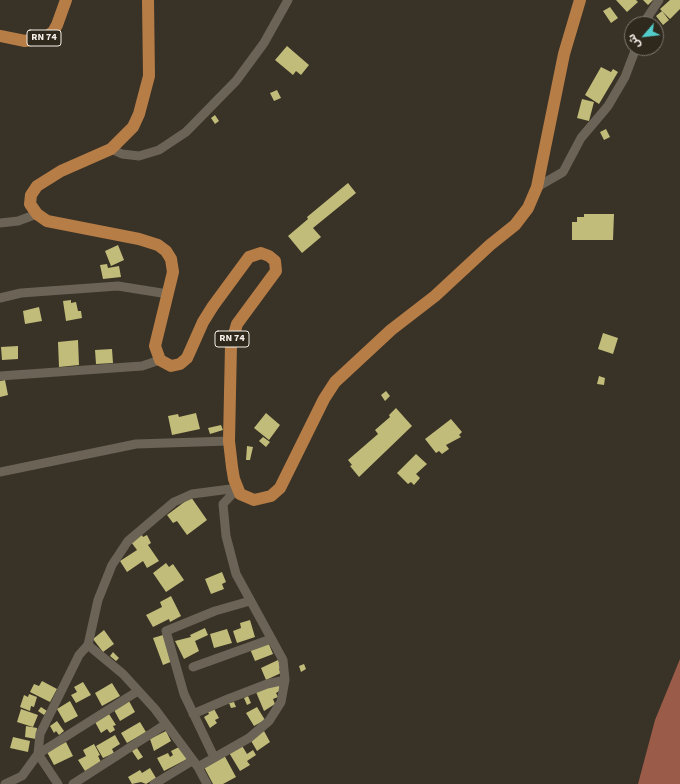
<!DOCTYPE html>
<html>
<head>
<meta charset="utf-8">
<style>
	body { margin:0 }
	#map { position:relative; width:680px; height:784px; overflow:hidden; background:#393227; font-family:"Source Sans 3","Noto Sans Arabic",sans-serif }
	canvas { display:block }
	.north { position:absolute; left:624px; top:16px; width:40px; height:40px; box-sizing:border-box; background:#2f281d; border:1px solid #7e786f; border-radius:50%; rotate:242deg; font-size:11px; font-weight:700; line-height:16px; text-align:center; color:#f5f1ea }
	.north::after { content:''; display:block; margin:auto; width:14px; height:18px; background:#52cdcc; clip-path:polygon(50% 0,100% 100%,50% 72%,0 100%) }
</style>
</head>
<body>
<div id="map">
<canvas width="680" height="784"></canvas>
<div class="north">ش</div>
</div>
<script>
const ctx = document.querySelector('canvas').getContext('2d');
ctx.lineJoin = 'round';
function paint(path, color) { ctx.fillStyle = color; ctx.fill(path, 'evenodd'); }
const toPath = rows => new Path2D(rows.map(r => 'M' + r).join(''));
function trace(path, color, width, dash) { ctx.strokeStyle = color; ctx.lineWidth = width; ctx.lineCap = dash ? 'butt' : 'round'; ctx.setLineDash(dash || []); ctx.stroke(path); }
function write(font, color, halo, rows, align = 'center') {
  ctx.font = font + ' "Source Sans 3",sans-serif'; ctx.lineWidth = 4; ctx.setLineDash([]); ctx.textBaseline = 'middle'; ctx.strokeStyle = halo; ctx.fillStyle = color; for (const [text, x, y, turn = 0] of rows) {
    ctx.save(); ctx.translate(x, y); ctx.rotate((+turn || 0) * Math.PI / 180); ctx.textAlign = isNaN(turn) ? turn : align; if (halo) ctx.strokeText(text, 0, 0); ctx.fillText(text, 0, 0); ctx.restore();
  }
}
paint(toPath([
	[680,659,680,784,638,784,655,720]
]), '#9a5b49');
paint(toPath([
	[616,0,636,0,638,2,627,12],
	[643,0,653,0,648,5],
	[670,0,680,0,680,9,670,19,660,9],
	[610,7,618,18,611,23,603,11],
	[662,11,669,20,663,25,656,16],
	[287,46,309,65,301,75,296,71,293,75,275,60],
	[601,67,611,72,613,69,618,72,599,104,585,95],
	[277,90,281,98,274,101,270,93],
	[582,99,594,102,589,121,577,118],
	[215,115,219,121,215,124,211,118],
	[606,129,610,137,604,140,600,132],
	[348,183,356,193,313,228,321,237,302,253,288,236,308,219,307,217],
	[584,214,614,214,613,240,572,240,572,222,577,222,577,217,584,217],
	[118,245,124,260,111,266,105,251],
	[107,264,108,268,119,266,121,277,103,279,100,265],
	[71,300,71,303,76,302,78,311,81,311,82,318,66,321,63,301],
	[39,307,42,321,25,324,23,311],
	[603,333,618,338,613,354,598,349],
	[78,340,79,365,59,367,58,342],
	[18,346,18,359,2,360,1,347],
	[112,349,113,363,96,364,95,350],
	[599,376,605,378,604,385,597,384],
	[5,380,8,395,0,397,0,381],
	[386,391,390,396,385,401,381,395],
	[396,408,412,426,359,477,350,466,352,465,348,460,378,434,375,430,390,417,389,415],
	[196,413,200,429,172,435,168,416,178,414,179,417],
	[266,413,280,425,269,440,254,428],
	[451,419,462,432,459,435,461,437,446,445,449,449,442,454,439,451,436,453,425,439],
	[221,425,223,430,210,434,208,428],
	[263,437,270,442,266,447,259,441],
	[247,446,253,447,250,460,246,460],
	[416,454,427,464,416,474,420,478,414,485,411,482,408,484,397,473],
	[191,497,207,520,187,535,177,521,173,523,167,515],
	[142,535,143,537,147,535,151,543,148,545,159,561,147,568,143,561,127,572,120,561,137,550,131,542],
	[166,563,169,567,173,564,184,580,166,592,153,573],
	[222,572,226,582,222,584,224,589,211,594,205,579],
	[171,596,181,616,170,622,169,619,153,627,146,615,162,607,160,602],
	[250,620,255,637,237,643,233,631,241,628,240,623],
	[205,628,208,635,195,641,199,651,184,659,175,641,191,637,190,635],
	[227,629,232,643,214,648,210,634],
	[104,630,114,644,103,652,93,639],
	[163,635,173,661,163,665,153,638],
	[268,642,273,654,255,661,250,649],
	[113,652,119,658,116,661,110,656],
	[278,660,282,668,279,669,281,673,266,680,261,668],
	[304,664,306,669,301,672,299,666],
	[42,681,57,689,50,702,30,692,34,684,39,686],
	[83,682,91,695,76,703,71,695,77,692,74,687],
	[112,683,120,696,102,706,95,693],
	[278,683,281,690,276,693,278,697,273,699,275,704,264,711,256,692],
	[29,694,37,697,34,707,31,706,30,711,20,707,24,695,28,697],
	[248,696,251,703,247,705,244,698],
	[70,701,78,716,65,723,57,709],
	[129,701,135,712,120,721,114,710],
	[234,702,236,707,231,708,229,703],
	[41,707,47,711,44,715,38,711],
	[213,707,219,718,215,720,217,723,210,728,204,717,209,714,207,710],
	[257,707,265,720,254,726,246,713],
	[21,709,38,715,33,727,17,722],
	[109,714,116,725,113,726,115,730,110,733,107,729,101,733,95,722],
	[57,721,64,731,59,735,56,731,54,733,50,726],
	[140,722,146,732,127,743,121,733],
	[26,726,37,728,36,739,25,737],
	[166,731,171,741,154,751,150,739],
	[264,731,270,742,257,751,250,739],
	[115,735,120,744,112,749,114,753,103,758,96,746],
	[13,737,30,741,28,752,10,748],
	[66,742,73,756,54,765,47,752],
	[94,744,100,755,98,756,101,762,85,771,78,760,86,756,83,750],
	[241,744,247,754,253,750,256,755,247,761,250,765,240,771,228,751],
	[183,745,189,758,164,771,157,758,168,753,170,757,173,755,171,751],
	[137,748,143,757,138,760,132,751],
	[223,753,236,777,223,784,213,784,203,765],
	[150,768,156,778,146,784,141,782,132,784,128,777,140,770,142,773]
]), '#c1bc79');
trace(toPath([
	[644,24,647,18,659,0],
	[111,149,122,154,139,156,159,150,186,132,236,81,264,43,288,0],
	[537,187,563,172,581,138,608,106,625,77,636,48],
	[0,223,18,221,37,214],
	[0,298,21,293,118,286,168,294],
	[0,376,142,366,160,360],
	[0,472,136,444,229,441],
	[88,645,123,674,155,709,198,767,207,784],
	[193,667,271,639],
	[193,714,228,699,267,684,285,680],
	[214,757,184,694,166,631,215,611,250,601],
	[198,767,249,738,269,721,281,702,285,680,283,660,236,574,226,536,223,504,238,488],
	[5,784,22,776,38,754,40,734,79,655,88,645,98,600,112,565,128,541,174,502,192,494,238,488],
	[58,784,38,754,138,691],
	[73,784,166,724],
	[154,784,192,761]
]), '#6a6356', 9);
trace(toPath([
	[148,0,149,76,139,114,133,127,111,149,61,171,37,186,31,195,30,204,37,214,47,221,139,239,158,245,166,251,171,259,173,272,155,346,160,360,171,366,180,364,187,358,203,322,213,306,249,257,261,253,269,256,275,261,276,271,237,324,231,345,229,441,232,467,234,479,240,494,254,500,271,496,280,488,324,399,335,382,391,330,435,296,490,245,515,225,528,208,537,187,564,54,580,0],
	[0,36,25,41,44,38,53,32,57,25,66,0]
]), '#b77d46', 12);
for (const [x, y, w] of [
	[44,38,34],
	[232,339,34]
]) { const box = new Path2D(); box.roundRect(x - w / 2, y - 8, w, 16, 3); ctx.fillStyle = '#2f281d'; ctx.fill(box); trace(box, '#f5f1ea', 1); }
write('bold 10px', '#f5f1ea', null, [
	["RN 74",44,38],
	["RN 74",232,339]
]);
</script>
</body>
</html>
